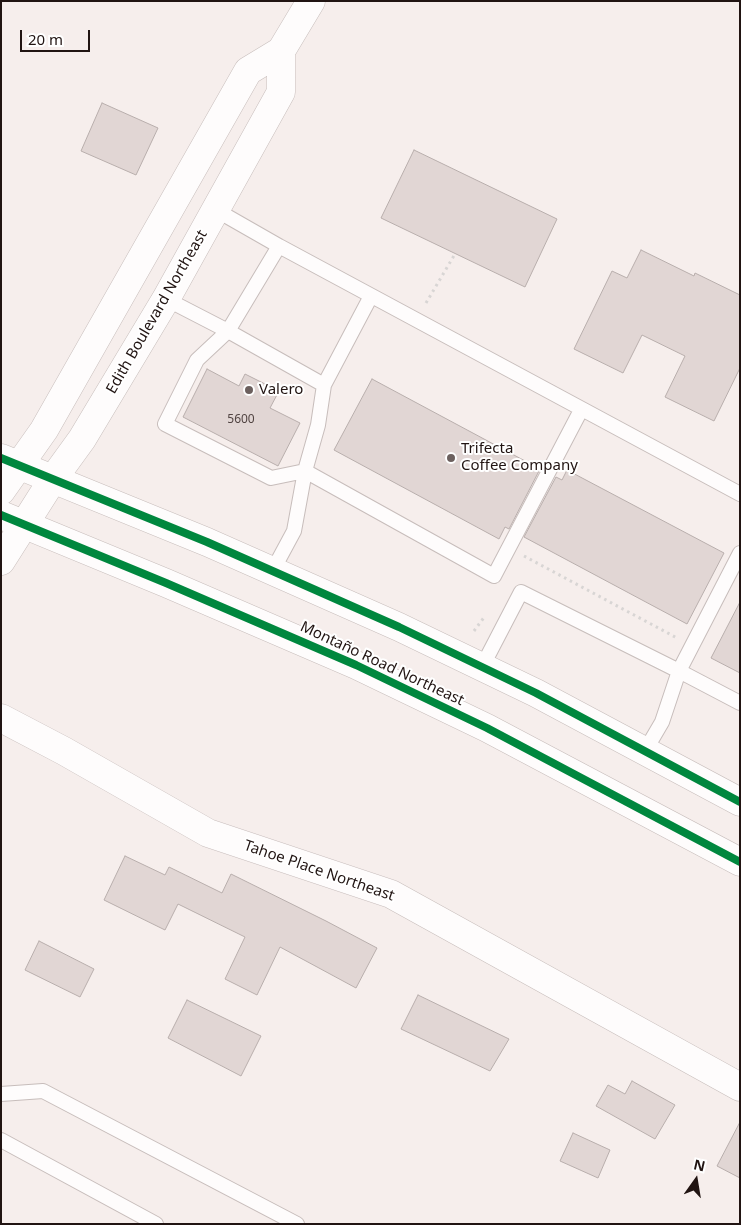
<!DOCTYPE html>
<html>
<head>
<meta charset="utf-8">
<style>
	body { margin:0 }
	#map { position:relative; width:741px; height:1225px; overflow:hidden; background:#f6eeec; font-family:"Noto Sans",sans-serif }
	canvas { display:block }
	.frame { position:absolute; inset:0; border:2px solid #211412; pointer-events:none }
	.north { position:absolute; left:671px; top:1155px; width:50px; height:50px; -webkit-text-stroke:4px #fff; paint-order:stroke; rotate:13deg; font-size:14px; font-weight:700; line-height:20px; text-align:center; color:#211412 }
	.north::after { content:''; display:block; margin:auto; width:18px; height:22px; background:#211412; clip-path:polygon(50% 0,100% 100%,50% 72%,0 100%) }
	.scale { position:absolute; left:20px; top:30px; width:70px; height:22px; box-sizing:border-box; border:2px solid #211412; border-top:0; padding-left:6px; font-size:15px; line-height:18px; white-space:nowrap; color:#211412; -webkit-text-stroke:4px #fff; paint-order:stroke }
</style>
</head>
<body>
<div id="map">
<canvas width="741" height="1225"></canvas>
<div class="frame"></div>
<div class="north">N</div>
<div class="scale">20 m</div>
</div>
<script>
const ctx = document.querySelector('canvas').getContext('2d');
ctx.lineJoin = 'round';
function paint(path, color) { ctx.fillStyle = color; ctx.fill(path, 'evenodd'); }
const toPath = rows => new Path2D(rows.map(r => 'M' + r).join(''));
function trace(path, color, width, dash) { ctx.strokeStyle = color; ctx.lineWidth = width; ctx.lineCap = dash ? 'butt' : 'round'; ctx.setLineDash(dash || []); ctx.stroke(path); }
function write(font, color, halo, rows, align = 'center') {
  ctx.font = font + ' "Noto Sans",sans-serif'; ctx.lineWidth = 4; ctx.setLineDash([]); ctx.textBaseline = 'middle'; ctx.strokeStyle = halo; ctx.fillStyle = color; for (const [text, x, y, turn = 0] of rows) {
    ctx.save(); ctx.translate(x, y); ctx.rotate((+turn || 0) * Math.PI / 180); ctx.textAlign = isNaN(turn) ? turn : align; if (halo) ctx.strokeText(text, 0, 0); ctx.fillText(text, 0, 0); ctx.restore();
  }
}
const building = toPath([
	[102,103,158,128,136,175,81,151,102,103],
	[414,150,557,219,525,287,381,218,414,150],
	[641,250,694,276,695,273,740,295,740,368,714,421,665,397,685,356,642,335,623,373,574,349,612,271,627,278,641,250],
	[207,369,239,386,245,374,279,391,270,408,300,423,278,466,183,417,207,369],
	[372,379,540,469,509,529,505,527,499,539,334,450,372,379],
	[567,470,724,553,687,624,524,537,556,477,562,480,567,470],
	[740,602,740,673,711,658,740,602],
	[125,856,165,875,169,867,222,893,231,874,326,921,377,948,356,988,280,947,257,995,225,979,245,937,178,904,165,930,104,900,125,856],
	[39,941,94,969,80,997,25,970,39,941],
	[418,995,509,1039,490,1071,401,1029,418,995],
	[187,1000,261,1036,241,1076,168,1038,187,1000],
	[632,1081,675,1105,655,1139,596,1106,608,1085,625,1094,632,1081],
	[740,1122,740,1178,717,1166,740,1122],
	[573,1133,610,1150,598,1178,560,1161,573,1133]
]);
paint(building, '#e1d6d4');
trace(building, '#b8aeac', 1);
const lane = toPath([
	[279,246,740,494],
	[166,299,228,331,279,246,216,210],
	[324,385,371,296],
	[740,553,679,671,740,703],
	[273,570,294,531,305,471,318,425,324,385,228,331,197,360,165,424,271,478,305,471,494,576,581,410],
	[482,667,521,592,679,671,662,722,645,751],
	[1,1094,43,1091,297,1224],
	[1,1140,156,1224]
]);
const street = toPath([
	[1,718,64,751,208,833,391,894,740,1087]
]);
const secondary = toPath([
	[1,491,44,430,248,71,281,51,311,1],
	[1,561,53,479,82,439,166,299,281,92,281,51]
]);
const primary = toPath([
	[1,458,207,542,399,627,536,693,740,802],
	[1,515,166,583,356,665,487,728,740,862]
]);
trace(lane, '#c7bdbb', 16);
trace(street, '#c7bdbb', 29);
trace(secondary, '#c7bdbb', 29);
trace(primary, '#c7bdbb', 29);
trace(toPath([
	[426,303,455,254],
	[524,556,677,638],
	[474,631,485,616]
]), '#d8d5d4', 3, [2.5, 4]);
trace(lane, '#fefcfc', 14);
trace(street, '#fefcfc', 28);
trace(secondary, '#fefcfc', 28);
trace(primary, '#fefcfc', 28);
trace(toPath([
	[1,458,207,542,399,627,536,693,740,802],
	[1,515,166,583,356,665,487,728,740,862]
]), '#00873e', 8);
for (const [x, y, r, color] of [
	[249,390,5,"#6c605e"],
	[451,458,5,"#6c605e"]
]) { const dot = new Path2D(); dot.arc(x, y, r, 0, 2 * Math.PI); ctx.fillStyle = color; ctx.fill(dot); trace(dot, '#fff', 2); }
write('12px', '#514442', null, [
	["5600",241,420]
]);
write('15px', '#211412', '#fff', [
	["Edith Boulevard Northeast",157,312,-60],
	["Montaño Road Northeast",382,664,25],
	["Tahoe Place Northeast",319,871,19]
]);
write('15px', '#211412', '#fff', [
	["Valero",259,390],
	["Trifecta",461,449],
	["Coffee Company",461,466]
], 'left');
</script>
</body>
</html>
